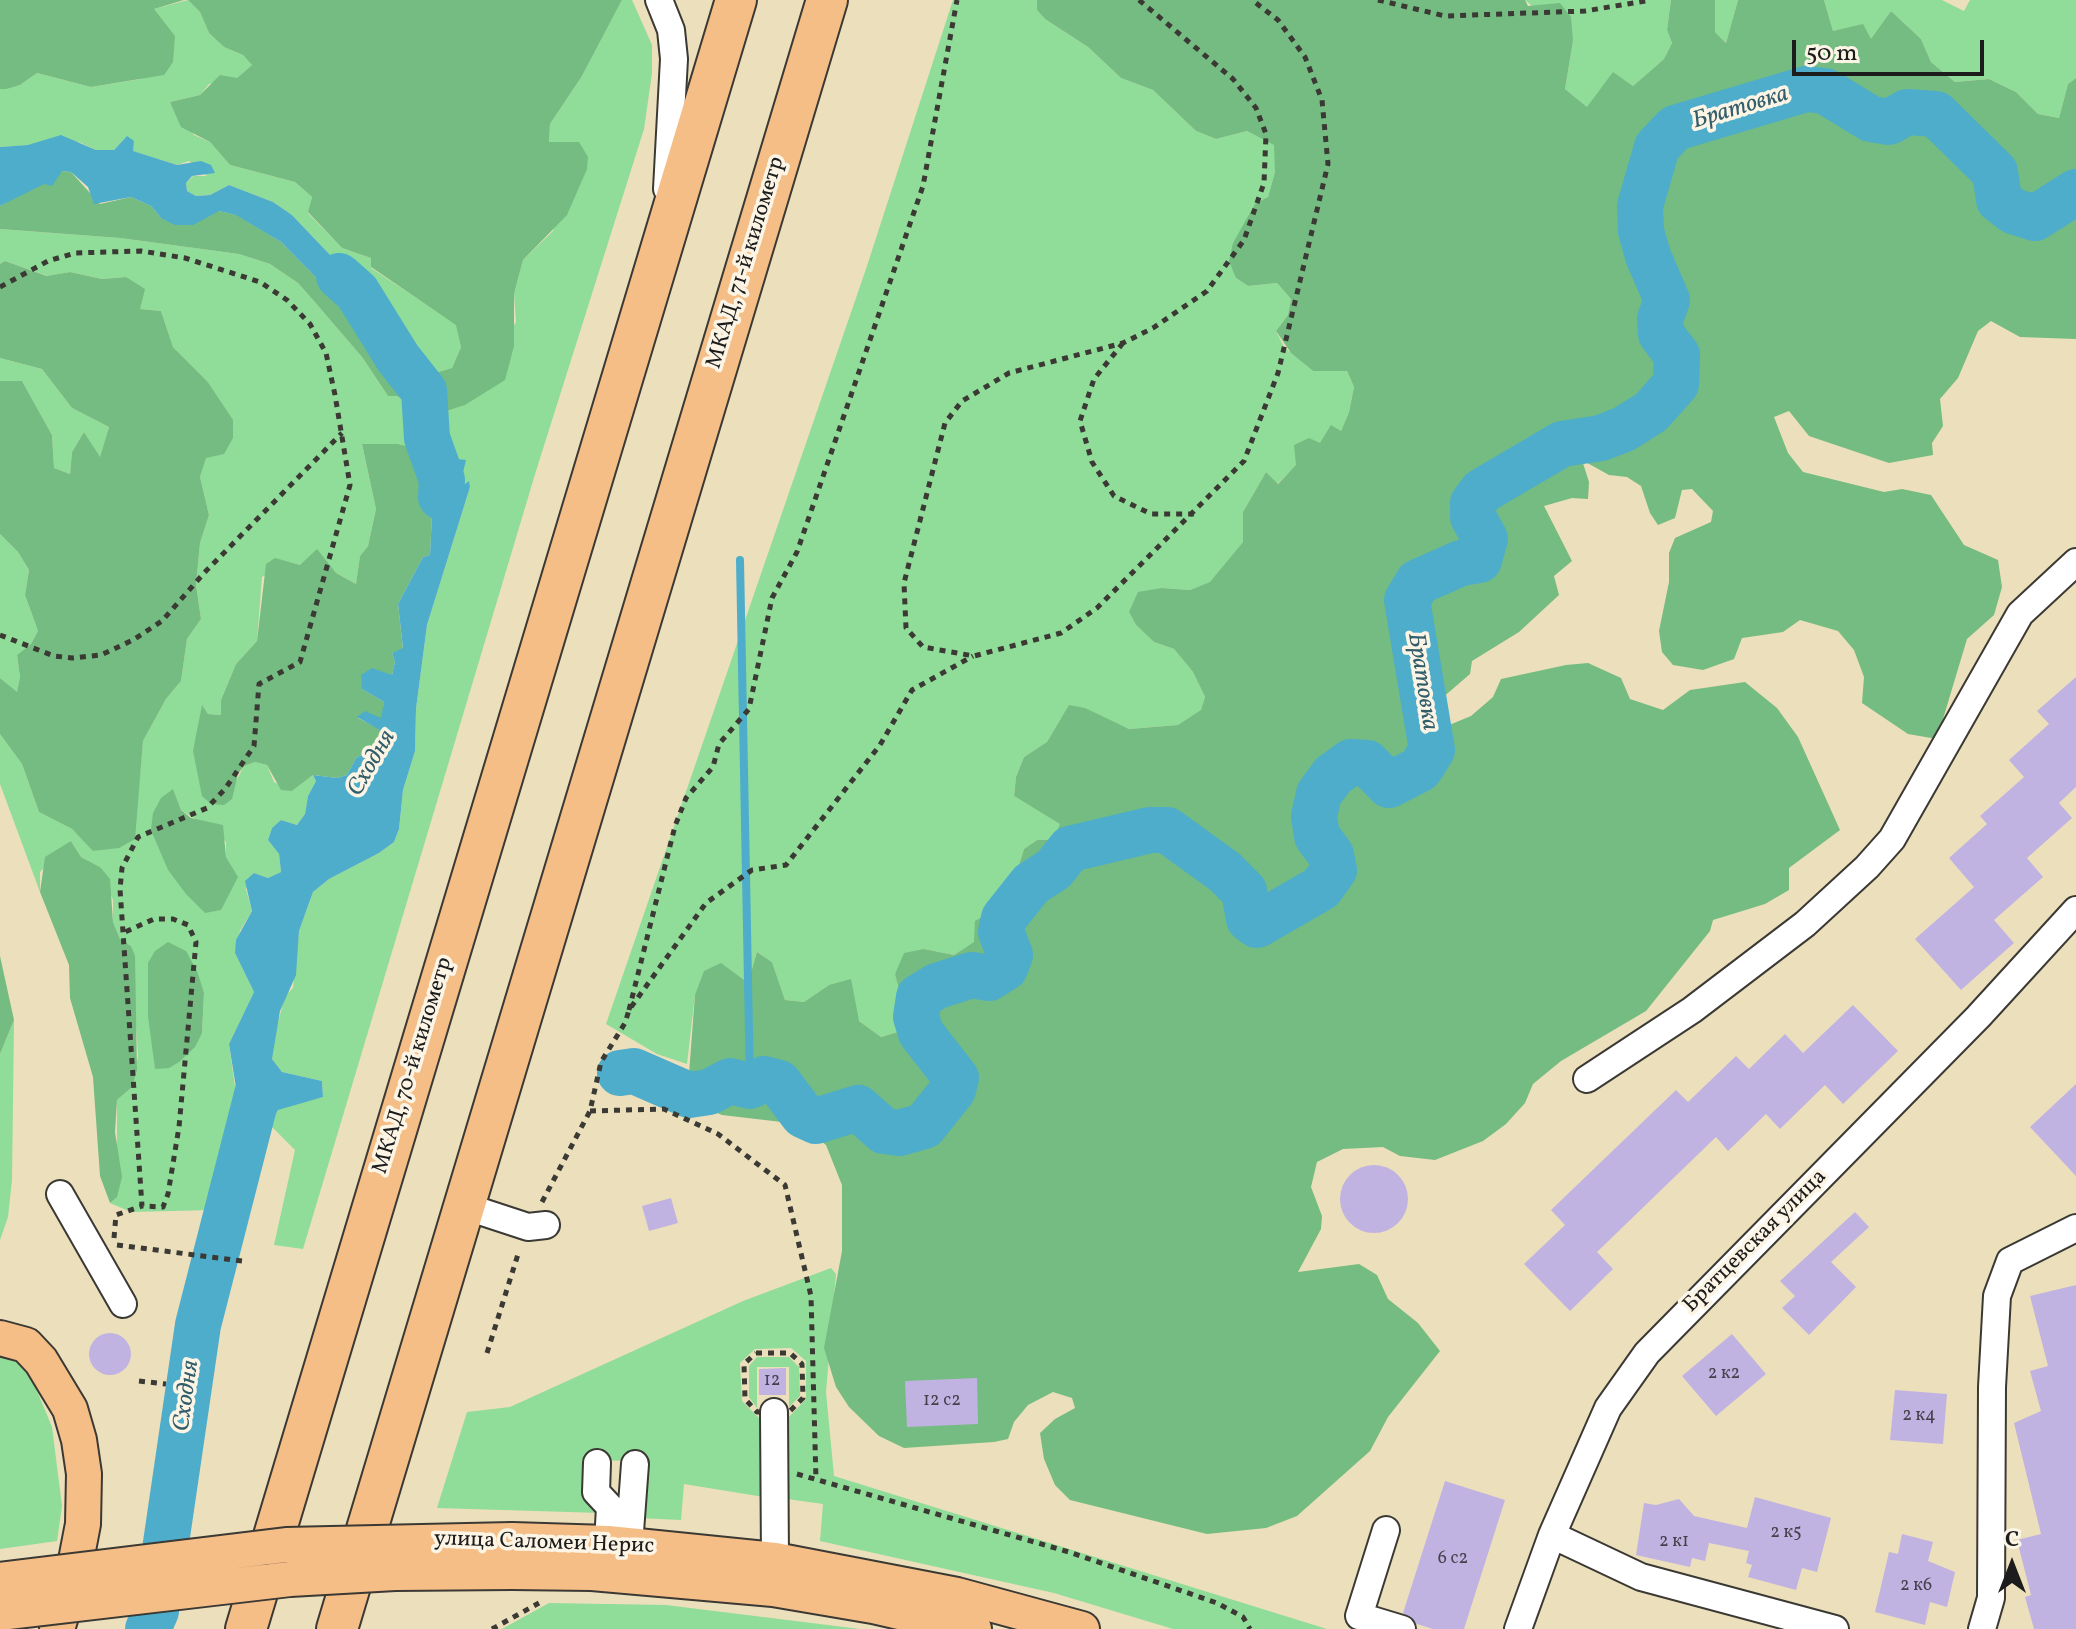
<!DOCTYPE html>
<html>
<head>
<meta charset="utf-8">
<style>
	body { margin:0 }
	#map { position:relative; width:2076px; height:1629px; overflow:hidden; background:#ecdfbc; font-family:Vollkorn,serif }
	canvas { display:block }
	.north { position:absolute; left:1972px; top:1525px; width:80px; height:80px; -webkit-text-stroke:6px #fcf5e5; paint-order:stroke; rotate:0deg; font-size:22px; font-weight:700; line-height:32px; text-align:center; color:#1c1c1c }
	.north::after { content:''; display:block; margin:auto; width:28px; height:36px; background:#1c1c1c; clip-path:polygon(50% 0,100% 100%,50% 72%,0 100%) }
	.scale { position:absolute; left:1792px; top:40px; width:192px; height:36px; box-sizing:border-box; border:4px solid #1c1c1c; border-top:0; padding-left:10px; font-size:24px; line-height:28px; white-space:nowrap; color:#1c1c1c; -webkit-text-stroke:6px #fcf5e5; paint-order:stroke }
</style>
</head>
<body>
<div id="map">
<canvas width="2076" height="1629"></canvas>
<div class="north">С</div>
<div class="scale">50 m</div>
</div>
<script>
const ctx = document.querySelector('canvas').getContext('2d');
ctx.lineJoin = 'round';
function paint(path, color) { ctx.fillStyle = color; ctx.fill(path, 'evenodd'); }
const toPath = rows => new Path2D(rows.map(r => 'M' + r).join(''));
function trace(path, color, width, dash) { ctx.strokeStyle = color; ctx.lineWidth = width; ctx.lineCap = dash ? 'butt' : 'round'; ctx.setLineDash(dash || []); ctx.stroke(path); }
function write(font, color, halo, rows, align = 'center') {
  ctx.font = font + ' Vollkorn,serif'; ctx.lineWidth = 7; ctx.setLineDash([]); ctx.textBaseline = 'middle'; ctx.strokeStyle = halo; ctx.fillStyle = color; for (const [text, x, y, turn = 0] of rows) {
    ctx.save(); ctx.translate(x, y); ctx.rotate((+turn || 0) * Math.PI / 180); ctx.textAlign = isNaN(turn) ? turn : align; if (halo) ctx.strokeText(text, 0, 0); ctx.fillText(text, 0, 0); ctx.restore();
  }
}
paint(toPath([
	[188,0,200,12,209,33,224,47,243,55,252,65,237,78,209,84,200,95,170,102,194,135,210,142,230,165,295,182,312,197,308,213,342,248,371,258,371,268,457,325,461,347,452,368,435,373,419,368,381,326,389,312,359,274,331,256,292,215,273,202,229,185,210,195,196,196,187,191,186,183,193,176,207,176,189,161,177,165,132,151,134,141,124,139,114,150,96,150,79,142,0,147,0,89,20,85,37,73,91,87,141,79,154,9],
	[622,0,632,0,652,45,652,73,644,129,536,471,303,1249,274,1245,295,1150,270,1125,278,1110,289,1104,323,1097,322,1081,282,1072,272,1059,273,1041,285,996,293,988,299,931,313,892,329,879,379,853,394,842,399,829,403,790,415,751,416,709,427,625,470,487,469,482,458,489,462,473,455,450,427,438,424,450,398,444,362,444,376,509,368,546,360,556,356,584,309,558,300,565,289,562,262,577,257,641,236,664,221,700,221,715,208,714,202,706,199,725,234,785,244,766,255,762,267,765,274,782,292,791,313,775,316,781,308,796,305,814,297,825,281,820,272,828,268,840,279,854,281,872,268,878,254,873,246,889,252,911,240,931,235,953,254,992,229,1044,238,1108,212,1210,131,1212,110,1203,117,1196,117,1100,132,1087,138,1056,131,946,120,939,113,922,113,900,100,867,81,857,71,841,40,872,40,892,0,784,0,734,22,764,39,812,72,829,94,851,134,839,143,741,166,699,181,681,187,639,201,619,196,585,200,543,209,515,200,477,206,457,233,438,207,381,173,347,161,311,140,309,126,277,102,279,70,272,48,276,5,261,0,264,0,229,120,238,239,254,270,264,298,283,313,300,362,357,388,396,397,396,428,417,464,405,516,322,514,294,523,260,553,231,579,142,549,142,550,124,582,76],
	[173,790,181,810,201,823,210,822,226,842,226,857,237,877,205,913,168,870,161,848],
	[148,992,204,993,202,1033,155,1068],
	[953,0,1037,0,1037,10,1045,19,1088,47,1121,78,1153,90,1196,131,1216,139,1247,131,1275,145,1275,172,1268,197,1233,243,1236,278,1248,286,1277,283,1291,299,1288,315,1276,331,1284,347,1313,371,1347,371,1354,387,1349,412,1341,431,1320,443,1277,484,1266,472,1243,512,1243,542,1211,582,1190,590,1162,588,1129,612,1136,625,1154,642,1174,649,1193,672,1205,697,1201,711,1178,725,1129,729,1069,706,1047,742,1024,757,1016,777,1014,796,1061,824,1052,840,1037,840,1024,849,1005,912,990,913,975,942,954,955,924,949,895,973,905,1012,898,1032,881,1037,859,1021,829,985,804,1002,785,1000,772,962,757,952,748,983,695,995,687,1064,657,1054,606,1024,867,266],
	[1525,0,1671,0,1667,30,1672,43,1664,59,1633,86,1613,73,1588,108,1565,89,1573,41],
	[1715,0,1738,0,1726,43,1715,32],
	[1824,0,1942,0,1964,11,1970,0,2076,0,2076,78,2068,84,2059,118,2038,114,2016,92,1989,79,1955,82,1931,62,1921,39,1891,11,1871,40,1854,28,1833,31],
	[0,358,42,369,72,408,109,427,100,458,84,432,72,452,70,474,54,468,52,435,22,381,0,381],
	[0,534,18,552,29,570,25,595,38,631,31,644,17,655,20,677,17,693,0,678],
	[14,1020,12,1180,8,1217,0,1240,0,1054],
	[831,1268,836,1274,826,1392,834,1476,1327,1629,1173,1629,1054,1593,820,1541,823,1504,780,1498,779,1439,788,1438,787,1419,806,1399,806,1361,791,1348,755,1349,740,1363,742,1401,762,1421,770,1498,684,1484,681,1520,638,1518,641,1461,591,1460,601,1513,437,1508,467,1412,510,1407,743,1301],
	[0,1356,18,1362,30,1374,52,1427,62,1506,57,1541,0,1549],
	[757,1357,789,1357,799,1367,800,1396,789,1407,789,1367,757,1367,757,1408,749,1397,749,1366],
	[549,1603,666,1605,860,1629,502,1629]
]), '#90dc99');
paint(toPath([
	[0,0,184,0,154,9,175,36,173,62,164,75,91,87,37,73,20,85,6,89,0,89],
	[188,0,622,0,582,76,550,124,549,142,579,142,588,157,587,169,567,215,523,260,514,294,514,346,505,380,465,405,428,417,397,396,388,396,362,357,313,300,298,283,270,264,239,254,120,238,0,229,0,206,62,171,71,172,100,204,131,197,151,206,161,218,219,211,237,215,281,242,362,324,381,326,419,368,435,373,452,368,461,347,456,325,371,267,371,258,342,248,308,212,312,197,295,182,230,165,210,142,181,127,170,102,200,95,220,75,237,78,252,65,243,55,224,47,209,33,200,12],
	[1037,0,1525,0,1528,6,1560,3,1571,17,1573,41,1565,89,1587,107,1613,72,1633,86,1664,59,1672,43,1667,30,1671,0,1715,0,1715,32,1726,43,1738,0,1824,0,1833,31,1863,24,1871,39,1891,11,1921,39,1931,62,1955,82,1989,79,2016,92,2038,114,2059,118,2068,84,2076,78,2076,339,2020,337,1991,321,1978,331,1958,378,1940,399,1943,426,1932,443,1933,455,1889,463,1809,436,1789,411,1774,417,1788,453,1803,472,1884,492,1902,489,1931,495,1964,545,1998,560,2002,587,1994,615,1967,639,1937,739,1908,734,1862,703,1864,677,1854,650,1838,631,1800,620,1783,632,1742,638,1734,659,1703,670,1673,665,1662,652,1659,631,1669,582,1669,553,1675,538,1711,522,1713,511,1692,489,1682,490,1675,518,1658,525,1650,513,1641,486,1627,477,1609,475,1582,460,1589,482,1588,499,1572,498,1544,506,1572,561,1554,576,1559,595,1519,632,1472,661,1470,674,1419,718,1410,752,1442,728,1471,716,1493,697,1501,679,1566,665,1588,663,1621,678,1630,699,1663,710,1690,690,1745,682,1777,708,1798,737,1840,830,1789,868,1789,890,1765,904,1713,920,1710,931,1646,1011,1561,1061,1533,1084,1525,1103,1506,1124,1483,1141,1435,1160,1400,1156,1383,1147,1343,1149,1317,1162,1311,1187,1322,1216,1321,1229,1298,1272,1359,1264,1377,1275,1388,1299,1418,1323,1440,1351,1388,1417,1370,1451,1297,1516,1266,1528,1207,1534,1070,1500,1055,1485,1044,1459,1040,1433,1055,1419,1075,1408,1072,1398,1053,1392,1028,1405,1014,1422,1008,1439,994,1442,904,1448,879,1436,849,1407,836,1387,824,1348,842,1251,842,1185,826,1145,799,1124,722,1115,701,1106,688,1087,695,995,704,971,721,963,748,983,757,952,772,962,785,1000,804,1002,829,985,851,979,859,1021,881,1037,898,1032,905,1012,895,974,904,953,924,949,954,955,974,942,975,921,990,913,1005,911,1024,849,1037,840,1053,840,1060,824,1014,796,1016,777,1024,757,1047,742,1069,705,1085,708,1129,729,1178,725,1201,710,1205,697,1193,672,1174,649,1154,642,1136,625,1129,612,1138,592,1162,588,1190,590,1210,582,1243,542,1243,512,1266,472,1278,484,1296,465,1294,445,1309,438,1320,443,1331,425,1341,431,1349,412,1354,387,1347,371,1313,371,1291,353,1276,331,1288,315,1291,299,1277,283,1248,286,1236,278,1229,261,1233,243,1255,204,1268,197,1275,172,1274,145,1247,131,1216,139,1196,131,1153,90,1121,78,1088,47,1045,19,1037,10],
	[5,261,47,276,70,272,102,279,126,277,145,289,140,309,161,311,173,347,207,381,233,420,233,438,224,454,206,458,200,477,209,515,200,543,196,585,201,619,187,639,181,681,166,699,143,741,135,839,119,848,93,851,72,829,39,812,22,764,0,734,0,678,17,692,20,677,17,655,31,644,38,631,25,595,29,570,18,552,0,534,0,381,22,381,52,435,54,468,70,474,72,452,84,432,100,457,109,427,72,408,42,369,0,358,0,264],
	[362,444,398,444,424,450,433,495,430,555,423,557,398,604,403,649,392,653,395,662,392,675,362,689,384,702,382,719,358,718,385,732,378,746,356,758,347,775,337,778,313,775,292,791,281,790,267,765,255,762,244,766,238,774,232,799,224,805,211,804,202,796,193,751,202,705,208,714,221,715,221,700,236,664,257,641,266,564,275,558,300,565,317,549,336,573,356,584,360,556,368,546,376,509],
	[173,789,181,810,191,818,223,825,226,857,238,877,221,910,205,913,186,894,168,870,151,830,153,813,161,798],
	[71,841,81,857,100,867,110,879,113,922,120,939,131,946,135,956,137,1070,132,1087,117,1100,115,1132,122,1177,117,1197,110,1203,100,1176,93,1077,70,998,69,965,40,892,45,857],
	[168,942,186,951,197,971,204,993,202,1033,195,1047,179,1062,169,1068,155,1069,148,1016,148,963,155,951],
	[0,956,14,1020,0,1054]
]), '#74bc81');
paint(toPath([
	[61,135,96,150,114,150,127,136,134,141,133,151,177,165,201,161,211,165,215,173,192,176,186,183,187,191,196,196,210,195,229,185,273,202,292,215,331,256,359,274,390,312,381,326,362,324,281,242,236,215,219,211,193,225,175,225,161,218,151,206,131,197,94,204,88,187,71,172,62,171,52,186,44,184,0,206,0,147,28,145],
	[427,438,437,445,449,438,457,459,466,460,459,489,469,481,470,487,427,625,416,709,415,751,403,790,399,829,394,842,379,853,329,879,313,892,299,931,296,975,280,1011,272,1059,282,1072,322,1081,323,1097,278,1110,258,1147,232,1145,238,1100,229,1044,254,992,235,953,236,940,252,911,245,881,254,873,268,878,281,872,279,854,268,840,272,828,281,820,297,825,305,814,308,796,316,781,313,775,337,778,347,775,356,758,378,746,385,733,357,717,365,711,381,718,384,702,362,689,361,675,372,668,392,675,395,662,392,653,403,648,398,604,423,557,430,555,433,495,424,464]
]), '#4dadcb');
trace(toPath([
	[740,560,750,1086]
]), '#4dadcb', 8);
trace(toPath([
	[339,276,357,292,398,358,424,391,427,438,442,480,441,497],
	[620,1073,634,1071,689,1095,709,1092,730,1081,750,1086,764,1079,779,1083,803,1115,816,1121,858,1108,884,1131,899,1133,924,1126,953,1090,956,1078,921,1033,916,1017,919,997,937,986,972,975,989,978,1005,968,1010,955,1001,932,1004,918,1031,884,1054,869,1070,849,1150,830,1167,830,1225,872,1244,891,1249,919,1257,925,1321,888,1334,870,1331,855,1317,836,1314,816,1319,794,1333,775,1351,762,1367,763,1389,785,1420,769,1432,750,1407,600,1418,582,1461,563,1479,560,1485,539,1473,517,1473,503,1482,491,1562,444,1601,438,1624,429,1651,412,1676,384,1677,355,1661,334,1660,319,1667,300,1648,256,1641,231,1640,206,1657,147,1675,128,1806,89,1825,91,1871,119,1889,122,1907,112,1936,114,1995,172,1999,200,2013,211,2035,218,2076,192],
	[148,1629,156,1611,198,1325,259,1087]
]), '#4dadcb', 46);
paint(toPath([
	[2076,677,2076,787,2059,803,2072,818,2027,858,2043,877,1994,920,2014,943,1961,990,1915,939,1974,887,1949,858,1987,824,1980,816,2024,777,2009,760,2049,724,2037,711],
	[1853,1005,1898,1051,1843,1104,1825,1085,1780,1129,1766,1114,1728,1151,1716,1137,1597,1252,1613,1269,1570,1311,1524,1264,1565,1225,1551,1210,1676,1090,1688,1102,1736,1056,1749,1069,1785,1034,1803,1053],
	[2076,1084,2076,1176,2030,1127],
	'1340 1199a34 34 0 1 1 68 0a34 34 0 1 1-68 0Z',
	[671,1198,678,1223,649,1231,642,1206],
	[1855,1212,1869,1227,1831,1262,1856,1287,1809,1335,1782,1308,1795,1296,1780,1281],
	[2076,1285,2076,1629,2034,1629,2025,1597,2031,1595,2017,1540,2041,1534,2014,1423,2041,1411,2030,1371,2048,1366,2030,1296],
	'89 1354a21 21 0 1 1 42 0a21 21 0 1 1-42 0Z',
	[1732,1334,1766,1374,1716,1416,1682,1376],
	[786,1368,786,1395,759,1395,759,1369],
	[977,1378,978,1424,907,1427,905,1381],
	[1895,1390,1947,1394,1943,1444,1890,1440],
	[1445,1481,1505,1500,1464,1629,1433,1629,1417,1624,1403,1613],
	[1755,1497,1831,1518,1817,1572,1802,1568,1796,1590,1748,1577,1752,1565,1746,1563,1749,1551,1709,1543,1705,1561,1692,1558,1690,1567,1636,1555,1644,1503,1656,1505,1679,1499,1694,1516,1747,1528],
	[1902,1534,1933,1542,1928,1561,1955,1572,1947,1607,1930,1602,1925,1625,1875,1612,1889,1552,1898,1554]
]), '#c1b3e1');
const minor = toPath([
	[659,0,671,30,674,59,667,189],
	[1587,1079,1692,1010,1805,924,1867,867,1892,839,2020,614,2076,562],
	[60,1194,123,1304],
	[464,1206,528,1227,546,1225],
	[774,1412,775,1560],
	[597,1463,596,1492,610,1507,608,1543],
	[1386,1530,1359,1616,1402,1629],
	[1552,1535,1641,1577,1835,1629],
	[629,1545,635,1464],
	[1518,1629,1552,1535,1608,1408,1647,1353,1978,1017,2076,910],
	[1982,1629,1991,1598,1992,1387,1997,1296,2010,1261,2076,1228]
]);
const major = toPath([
	[0,1338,26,1345,41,1361,70,1409,79,1440,84,1474,83,1524,72,1581,57,1629],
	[512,1540,608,1543,775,1560,957,1595,1082,1629],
	[512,1572,592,1573,773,1589,873,1606,974,1629]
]);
const highway = toPath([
	[246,1629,736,0],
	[337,1629,827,0]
]);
trace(minor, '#3b3934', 30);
trace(major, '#3b3934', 38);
trace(highway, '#3b3934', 44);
trace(toPath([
	[1139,0,1233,79,1256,108,1266,134,1264,183,1244,240,1207,291,1153,328,1123,343,1009,373,962,401,945,423,904,583,906,628,923,647,974,656,1061,633,1097,608,1244,461,1278,373,1328,164,1322,100,1305,57,1278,20,1252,0],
	[1378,0,1445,16,1585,11,1651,0],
	[0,287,48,261,75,253,141,251,185,258,260,282,287,300,310,324,326,353,335,395,350,485,300,662,259,684,254,746,225,789,207,808,138,837,122,868,120,889,142,1206,163,1207,168,1194,179,1127,196,942,188,925,173,919,154,919,125,932],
	[1123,343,1094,379,1080,421,1092,462,1114,496,1151,514,1194,514],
	[0,635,54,656,72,658,101,655,133,640,162,621,204,573,342,433],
	[629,1010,675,826,686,798,713,767,719,744,749,709,772,598,797,552,923,186,957,0],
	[590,1111,664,1109,718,1134,785,1185,811,1296,816,1480],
	[542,1202,590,1111,601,1062,625,1023,629,1010,706,903,752,870,786,865,880,745,912,690,973,656],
	[114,1238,116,1215,142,1206],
	[117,1245,242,1261],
	[487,1353,519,1251],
	[756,1353,790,1353,802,1364,803,1398,790,1411,757,1412,745,1399,744,1364,756,1353],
	[139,1381,166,1384],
	[797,1474,1069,1552,1217,1603,1243,1617,1250,1629],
	[492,1629,539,1603]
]), '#3b3934', 5, [6, 6]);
trace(minor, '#fff', 26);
trace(major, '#f6be87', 34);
trace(highway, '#f6be87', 40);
const majorBridge = toPath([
	[0,1580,286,1545,512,1540],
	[0,1613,290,1579,395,1573,512,1572]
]);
trace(majorBridge, '#3b3934', 38, []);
trace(majorBridge, '#f6be87', 34);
write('18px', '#45424d', null, [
	["2 к2",1724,1375],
	["12",772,1382],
	["12 с2",942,1402],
	["2 к4",1919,1417],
	["2 к5",1786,1534],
	["2 к1",1674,1543],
	["6 с2",1453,1560],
	["2 к6",1916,1587]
]);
write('22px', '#1c1c1c', '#fcf5e5', [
	["МКАД, 71-й километр",747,263,-73],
	["МКАД, 70-й километр",414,1066,-73],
	["Братцевская улица",1756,1242,-45],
	["улица Саломеи Нерис",544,1544,2]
]);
write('italic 24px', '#325d6b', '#fcf5e5', [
	["Братовка",1741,109,-17],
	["Братовка",1421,682,81],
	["Сходня",373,764,-60],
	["Сходня",188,1396,-82]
]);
</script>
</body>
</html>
